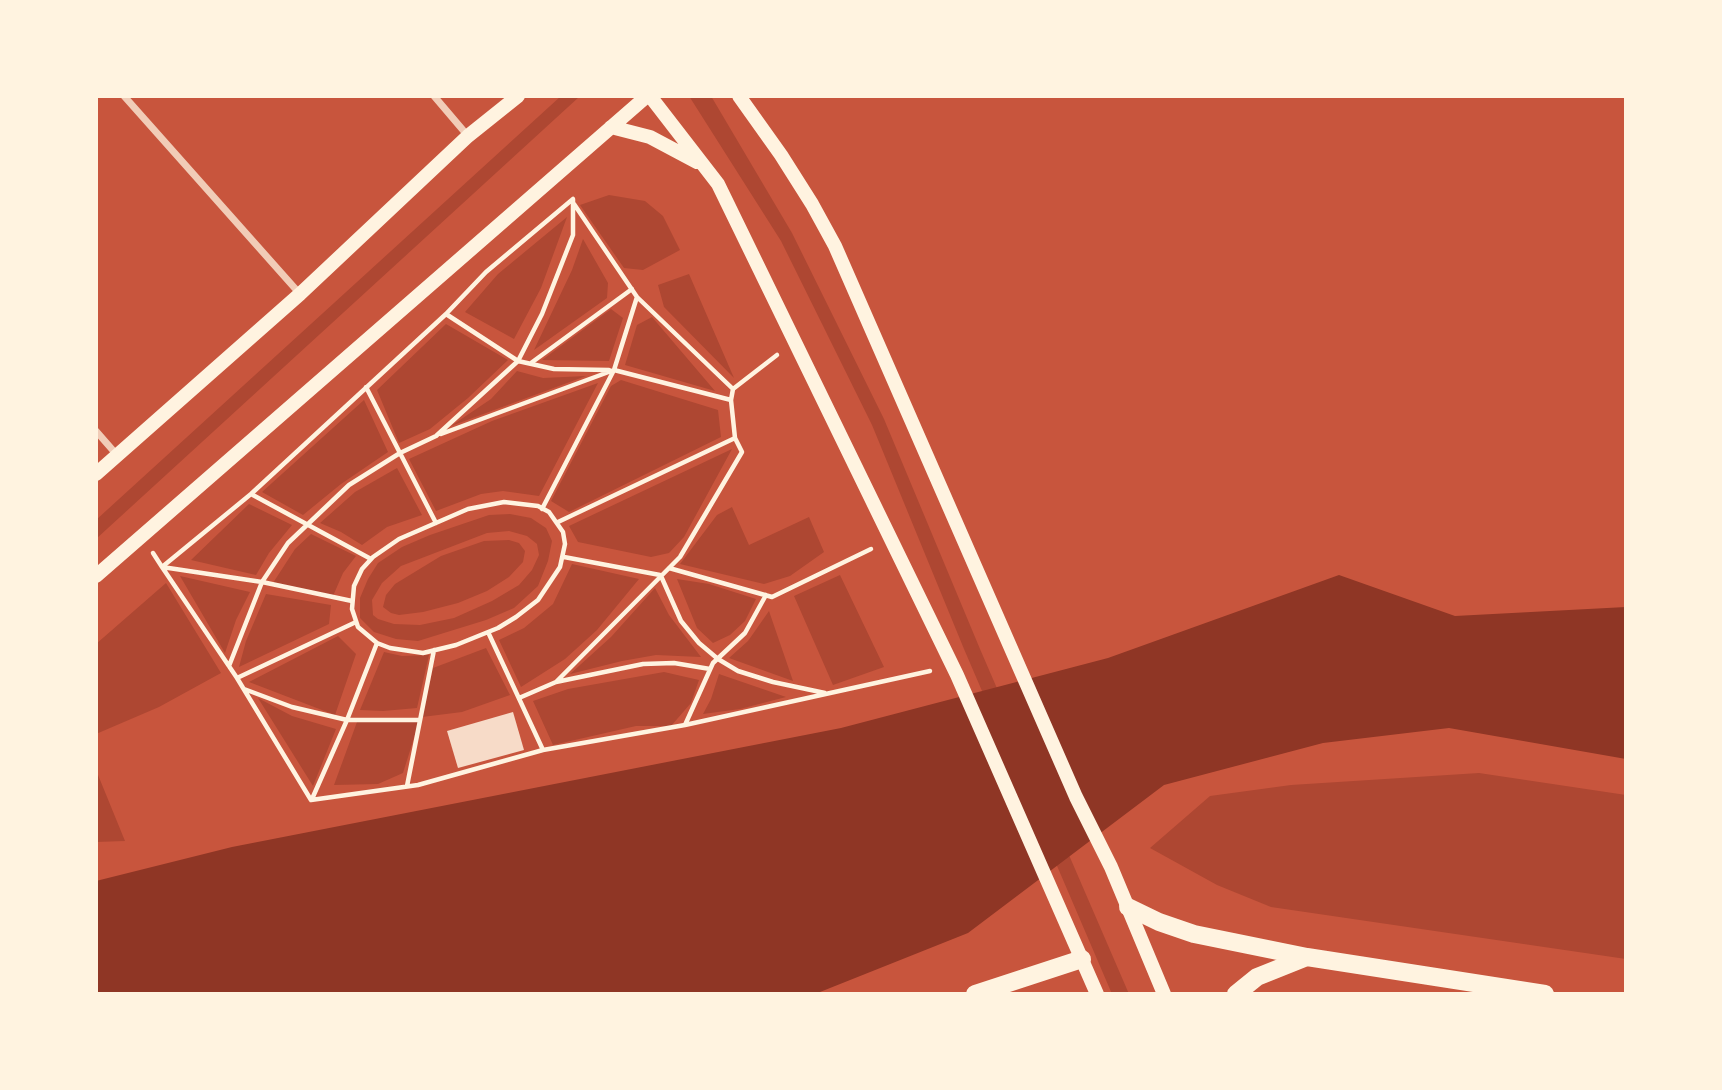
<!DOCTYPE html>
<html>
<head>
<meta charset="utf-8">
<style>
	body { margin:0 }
	#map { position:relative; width:1722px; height:1090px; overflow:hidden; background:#c8553d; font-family:Ubuntu,sans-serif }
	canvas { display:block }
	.frame { position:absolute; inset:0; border:98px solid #fff3e0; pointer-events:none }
</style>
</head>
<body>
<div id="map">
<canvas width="1722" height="1090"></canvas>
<div class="frame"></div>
</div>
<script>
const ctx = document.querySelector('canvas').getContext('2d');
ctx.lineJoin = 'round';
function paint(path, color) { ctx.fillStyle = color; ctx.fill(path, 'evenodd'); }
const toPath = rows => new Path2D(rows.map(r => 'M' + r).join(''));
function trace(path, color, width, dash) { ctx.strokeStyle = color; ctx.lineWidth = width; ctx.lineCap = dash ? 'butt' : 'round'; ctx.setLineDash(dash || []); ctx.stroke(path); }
paint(toPath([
	[561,96,579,97,96,539,96,520],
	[689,96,711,96,792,233,884,419,980,649,1129,994,1112,994,964,649,872,425,781,241],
	[609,195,645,201,663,216,680,250,643,270,624,268,580,205],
	[567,217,541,288,514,339,465,312,498,274],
	[583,239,608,283,607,298,534,350,572,270],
	[689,274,734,378,664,307,658,285],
	[611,309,623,318,609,361,542,360],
	[652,317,715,391,625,365,637,325],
	[446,324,508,360,468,398,430,429,399,443,377,390],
	[517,371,543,378,586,376,451,426,491,399],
	[621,380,718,410,721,437,569,512,551,501,611,386],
	[598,383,539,496,503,491,481,494,436,511,409,459,492,421],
	[364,400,388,452,341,484,303,515,262,492],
	[732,449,684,537,669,553,651,557,578,542,569,526],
	[397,468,422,515,387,527,362,545,341,532,320,523,355,492],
	[249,504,292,525,269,553,256,575,191,560],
	[732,507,749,545,809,517,824,552,790,576,764,584,680,564,717,515],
	[510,514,531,518,546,528,552,541,548,561,538,586,514,608,486,620,418,641,396,639,374,632,360,618,360,598,368,579,378,563,402,547,430,535,489,515],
	[509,531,527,536,537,544,539,555,532,570,519,585,492,601,454,618,420,625,394,624,378,619,373,615,372,600,382,583,401,566,487,533],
	[311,534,356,556,343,573,333,596,273,583,295,549],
	[509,540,519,543,525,551,523,562,509,577,487,591,458,603,423,612,399,615,391,613,383,607,386,595,395,584,441,556,484,541],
	[572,564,639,579,597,630,565,659,521,687,499,640,524,628,553,604],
	[840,575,884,667,833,685,794,596],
	[180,576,250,592,236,620,225,653],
	[677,579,709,584,756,599,745,621,730,635,713,643,697,628],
	[166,583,221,673,159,707,96,734,96,644],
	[655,588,669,615,701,657,656,655,622,661,570,674,611,637],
	[266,594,331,605,329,624,239,667,246,641],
	[769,611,793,681,729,658,748,641],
	[338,636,356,654,335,715,249,682],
	[486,648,510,695,462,712,422,717,433,668],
	[384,652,402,656,429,655,417,708,383,711,360,710],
	[664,672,699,680,691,703,671,726,636,726,553,745,533,701,568,689],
	[719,674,786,697,740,709,703,714,711,699],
	[258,698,292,716,336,729,313,786],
	[357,722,419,722,403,773,378,784,334,785],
	[96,770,125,841,96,842],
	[1479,773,1626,795,1626,959,1271,907,1217,885,1150,848,1210,796,1291,785]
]), '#ae4732');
paint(toPath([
	[1339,575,1455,616,1626,607,1626,759,1449,728,1323,743,1164,785,968,933,815,994,96,994,96,881,232,847,841,728,1108,658]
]), '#8f3625');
paint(toPath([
	[513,712,524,750,458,768,447,731]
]), '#f7dbc8');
trace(toPath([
	[574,204,637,297,614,370,731,400],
	[637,297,733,389],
	[446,314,518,361,554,369,609,370],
	[531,363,632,289],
	[366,387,436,523],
	[441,434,614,370],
	[251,494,371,559],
	[504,502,538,506,549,512,563,532,565,544,560,567,538,600,516,617,498,628,456,645,423,653,390,648,377,643,358,627,352,609,354,586,362,569,373,557,399,539,468,509,504,502],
	[542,509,614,370],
	[558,522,735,438],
	[153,553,162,567,262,582,352,601],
	[564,557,660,575],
	[669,568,772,597,871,549],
	[661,576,681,621,699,643,718,659,738,671,773,682,825,693],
	[488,632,543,750],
	[229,666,262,582,288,543,349,485,400,453,436,436,518,361,542,314,573,235,573,200],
	[710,669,674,663,643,664,556,682,680,557,742,452,735,438,731,400,733,389,777,355],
	[237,678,356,622],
	[244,689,292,707,347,720,420,720],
	[519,698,556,682],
	[685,725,713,663,745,633,766,595],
	[407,786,434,650],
	[312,799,347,720,377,643],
	[311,800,237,678,162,567,251,494,446,314,486,272,573,199],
	[311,800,418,785,543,750,685,725,930,671]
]), '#fff3e0', 4.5);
trace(toPath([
	[124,96,300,294],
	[434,96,468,136],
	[96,431,117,455]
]), '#f1ccb7', 7);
trace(toPath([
	[650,96,718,184,957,675,1097,994],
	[739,96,781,155,812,204,835,246,1076,797,1111,867,1164,994],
	[611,127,650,137,697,162],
	[96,474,300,294,468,136,518,96],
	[96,576,647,96]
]), '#fff3e0', 14);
trace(toPath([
	[1128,907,1159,922,1194,934,1307,957,1545,994],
	[975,994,1082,959],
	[1236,994,1257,977,1307,957]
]), '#fff3e0', 18);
</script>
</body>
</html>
